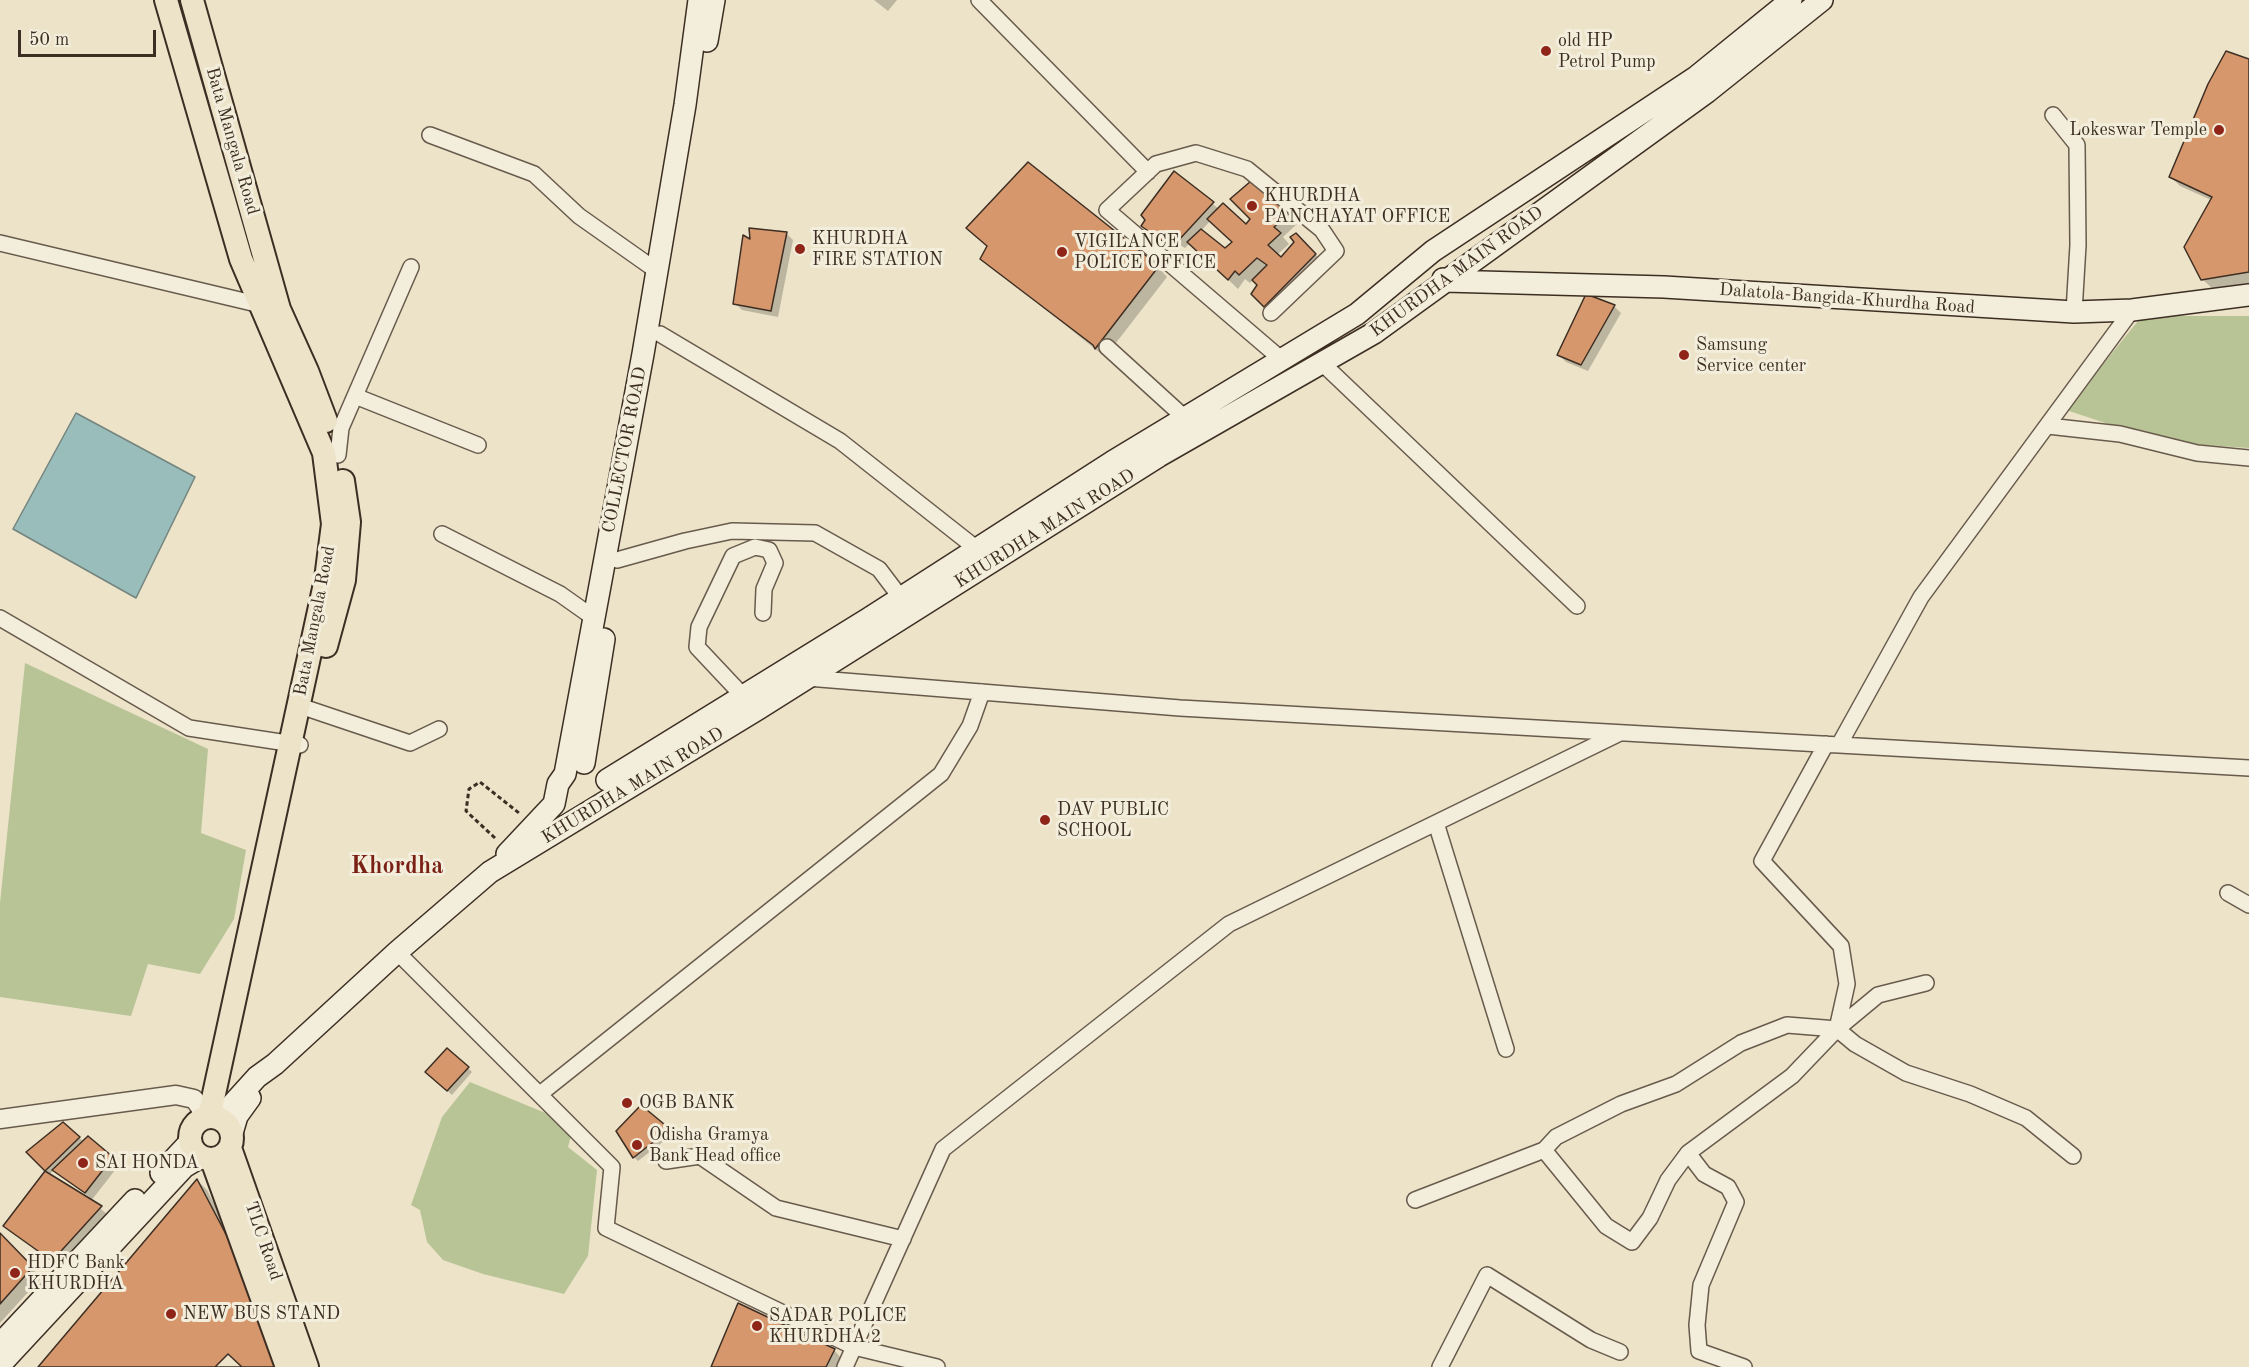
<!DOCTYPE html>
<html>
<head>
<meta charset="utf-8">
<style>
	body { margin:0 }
	#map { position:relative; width:2249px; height:1367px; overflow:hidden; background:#ece3c9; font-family:"Old Standard TT",serif }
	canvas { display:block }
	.scale { position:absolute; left:18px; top:30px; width:138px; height:27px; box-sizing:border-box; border:3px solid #3d2e23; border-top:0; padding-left:8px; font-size:18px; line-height:21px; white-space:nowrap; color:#3d2e23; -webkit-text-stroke:4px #f3eddc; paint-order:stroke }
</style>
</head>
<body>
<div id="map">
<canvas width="2249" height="1367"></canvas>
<div class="scale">50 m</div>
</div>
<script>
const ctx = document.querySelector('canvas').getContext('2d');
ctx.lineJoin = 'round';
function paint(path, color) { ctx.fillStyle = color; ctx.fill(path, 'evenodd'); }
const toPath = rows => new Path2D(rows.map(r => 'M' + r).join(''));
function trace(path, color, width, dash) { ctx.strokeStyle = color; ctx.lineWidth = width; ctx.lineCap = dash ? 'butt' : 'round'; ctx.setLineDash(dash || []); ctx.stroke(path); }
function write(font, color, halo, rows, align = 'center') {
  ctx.font = font + ' "Old Standard TT",serif'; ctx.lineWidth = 6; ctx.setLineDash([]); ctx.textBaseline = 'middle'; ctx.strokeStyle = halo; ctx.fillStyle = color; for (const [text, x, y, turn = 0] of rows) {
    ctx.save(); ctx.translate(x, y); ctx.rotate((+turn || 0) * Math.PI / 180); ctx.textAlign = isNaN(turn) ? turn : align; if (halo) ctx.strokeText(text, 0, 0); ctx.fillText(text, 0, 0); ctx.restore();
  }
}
paint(toPath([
	[2142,316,2249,316,2249,448,2163,442,2066,410],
	[25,663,208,749,201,833,246,850,234,919,200,974,148,964,131,1016,0,997,0,903],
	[470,1082,548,1114,573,1128,568,1147,597,1170,588,1256,564,1294,483,1274,443,1260,427,1242,420,1210,411,1205,442,1117]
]), '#b8c496');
const water = toPath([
	[76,413,195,477,136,598,13,529,76,413]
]);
paint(water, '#99bdbb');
trace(water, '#74847e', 1.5);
paint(toPath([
	[874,0,897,0,888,11],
	[2249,61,2249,283,2212,288,2202,279,2211,200,2180,186,2170,176],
	[1175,174,1219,209,1246,226,1252,219,1251,183,1297,224,1283,237,1289,244,1277,255,1281,259,1306,244,1324,264,1275,315,1253,294,1259,284,1254,279,1250,283,1245,279,1238,289,1190,243,1185,248,1180,245,1175,250,1150,232],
	[1211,220,1234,242,1225,250,1201,231],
	[786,233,793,240,778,317,742,310,735,303,751,241],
	[982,258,1158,267,1167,277,1105,357],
	[1614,306,1621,313,1588,371,1566,362,1559,355],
	[468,1068,472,1072,452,1095,427,1072],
	[641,1107,673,1134,638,1161,634,1157],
	[79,1138,119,1165,91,1201,107,1214,59,1267,5,1226,47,1171,28,1152],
	[54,1170,89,1197,87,1199,49,1175],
	[198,1181,207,1190,249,1272,40,1367],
	[0,1235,41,1278,0,1323],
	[834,1350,843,1360,840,1367,712,1367]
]), '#0003');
const building = toPath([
	[2226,51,2249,59,2249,272,2201,280,2184,247,2212,197,2169,177,2208,84,2226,51],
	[1028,162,1159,266,1095,349,1093,345,980,259,987,246,966,228,1028,162],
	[1174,171,1214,202,1177,242,1172,239,1167,244,1141,226,1145,220,1141,215,1174,171],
	[1251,181,1289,214,1274,227,1281,233,1268,245,1281,257,1294,242,1290,237,1296,233,1316,254,1264,307,1251,294,1257,285,1252,280,1267,265,1257,258,1239,275,1235,271,1228,280,1187,242,1201,229,1225,248,1232,242,1207,219,1223,203,1246,224,1250,219,1230,199,1251,181],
	[749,228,787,232,771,311,733,304,743,235,750,239,749,228],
	[1586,294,1615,305,1581,365,1557,355,1586,294],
	[447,1048,469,1067,447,1091,425,1072,447,1048],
	[641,1105,670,1129,633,1158,616,1131,641,1105],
	[63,1122,80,1137,45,1171,26,1152,63,1122],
	[88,1136,113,1157,85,1193,52,1170,88,1136],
	[45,1171,102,1206,52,1261,3,1226,45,1171],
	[197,1179,240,1261,277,1367,38,1367,197,1179],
	[0,1233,33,1267,0,1304,0,1233],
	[738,1303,835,1349,826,1367,711,1367,738,1303],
	[228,1354,242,1367,215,1367,228,1354]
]);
paint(building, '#d6976d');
trace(building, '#3d2e23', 1.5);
const minor = toPath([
	[979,0,1148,172],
	[2053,115,2077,145,2078,245,2074,312],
	[430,135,534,174,579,216,657,271],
	[0,243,265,306],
	[1271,313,1336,251,1322,230,1247,169,1196,153,1156,164,1107,210,1281,359],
	[660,334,840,441,977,549],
	[1107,347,1185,418],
	[1322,363,1577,606],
	[355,396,478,445],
	[2048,426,2120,434,2197,453,2249,458],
	[338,455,341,428,411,267],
	[442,534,560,594,594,618],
	[617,560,685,541,732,531,815,533,879,569,901,598],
	[0,618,189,728,300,745],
	[807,678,1180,708,2249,768],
	[744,697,697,647,699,627,733,556,755,547,769,550,775,563,764,589,763,613],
	[309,709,410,743,439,729],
	[1839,745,1921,597,2132,310],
	[1436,823,1506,1049],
	[2228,893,2249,905],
	[397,952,612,1167,606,1228,854,1347,937,1367],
	[1837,1029,1855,1044,1906,1073,1970,1094,2026,1118,2073,1156],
	[540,1094,941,774,970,726,982,692],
	[1544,1150,1606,1226,1632,1242,1650,1218,1668,1180,1688,1153],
	[666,1161,700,1156,776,1208,903,1239],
	[1415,1200,1544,1150,1556,1137,1621,1104,1676,1084,1741,1043,1787,1025,1837,1029,1878,995,1926,983],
	[845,1367,943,1149,1229,924,1620,733],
	[1440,1367,1487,1275,1591,1340,1620,1352],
	[1744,1367,1699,1351,1697,1325,1701,1285,1736,1202,1728,1187,1704,1174,1688,1153,1792,1076,1837,1029,1847,984,1841,946,1762,861,1826,744]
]);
const tertiary = toPath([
	[0,1119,176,1095,194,1099,200,1107,203,1119]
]);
const secondary = toPath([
	[707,41,714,0],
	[1443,279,1445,281,1664,287,2074,312,2132,310,2249,295],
	[584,763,604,639],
	[607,780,868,619,1112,462,1357,314,1433,251,1696,77,1791,0],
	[507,854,554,804,558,784,565,774,643,354,685,105,699,0],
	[219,1119,257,1077,275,1064,397,952,490,872,758,709,1159,456,1374,333,1707,92,1822,0],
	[232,1133,237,1116,250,1098],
	[161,1173,190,1142],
	[0,1344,135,1200],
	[0,1365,184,1167,201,1157]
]);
const primary = toPath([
	[166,0,241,259,324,453,333,524,326,579,209,1117],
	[192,0,279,309,307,371,326,421],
	[326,646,344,580,349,522,343,481],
	'190 1138a21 21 0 1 1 42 0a21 21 0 1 1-42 0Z',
	[230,1148,307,1367],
	[212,1160,287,1367]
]);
trace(minor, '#695b4c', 18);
trace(tertiary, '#695b4c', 21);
trace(secondary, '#3d2e23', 24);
trace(primary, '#3d2e23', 26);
trace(toPath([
	[495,838,466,811,469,789,480,782,519,813]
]), '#3d2e23', 3, [4.5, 3]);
trace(minor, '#f3eddc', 15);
trace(tertiary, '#f3eddc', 18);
trace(secondary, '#f3eddc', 21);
trace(primary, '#ece3c9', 22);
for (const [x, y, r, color] of [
	[1546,51,6,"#8f2418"],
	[2219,130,6,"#8f2418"],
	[1252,206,6,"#8f2418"],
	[800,249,6,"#8f2418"],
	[1062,252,6,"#8f2418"],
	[1684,355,6,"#8f2418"],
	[1045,820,6,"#8f2418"],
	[627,1103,6,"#8f2418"],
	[637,1145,6,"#8f2418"],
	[83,1163,6,"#8f2418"],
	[15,1273,6,"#8f2418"],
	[171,1314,6,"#8f2418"],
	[757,1326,6,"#8f2418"]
]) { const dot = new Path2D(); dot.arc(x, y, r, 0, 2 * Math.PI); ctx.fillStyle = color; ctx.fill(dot); trace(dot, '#f3eddc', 2); }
write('18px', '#3d2e23', '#f3eddc', [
	["old HP",1558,41],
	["Petrol Pump",1558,62],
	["Lokeswar Temple",2207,130,"right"],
	["KHURDHA",1264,196],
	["PANCHAYAT OFFICE",1264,217],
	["KHURDHA",812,239],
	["FIRE STATION",812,260],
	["VIGILANCE",1074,242],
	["POLICE OFFICE",1074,263],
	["Samsung",1696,345],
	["Service center",1696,366],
	["DAV PUBLIC",1057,810],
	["SCHOOL",1057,831],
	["OGB BANK",639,1103],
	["Odisha Gramya",649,1135],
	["Bank Head office",649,1156],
	["SAI HONDA",95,1163],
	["HDFC Bank",27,1263],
	["KHURDHA",27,1284],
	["NEW BUS STAND",183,1314],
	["SADAR POLICE",769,1316],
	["KHURDHA 2",769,1337]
], 'left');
write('18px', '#3d2e23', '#f3eddc', [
	["Bata Mangala Road",232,141,74],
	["KHURDHA MAIN ROAD",1457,272,-36],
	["Dalatola-Bangida-Khurdha Road",1847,299,4],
	["COLLECTOR ROAD",625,450,-79],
	["KHURDHA MAIN ROAD",1045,529,-32],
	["Bata Mangala Road",315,621,-79],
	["KHURDHA MAIN ROAD",633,786,-31],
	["TLC Road",263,1241,71]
]);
write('bold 24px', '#7a1f14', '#f3eddc', [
	["Khordha",397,867]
]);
</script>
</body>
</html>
